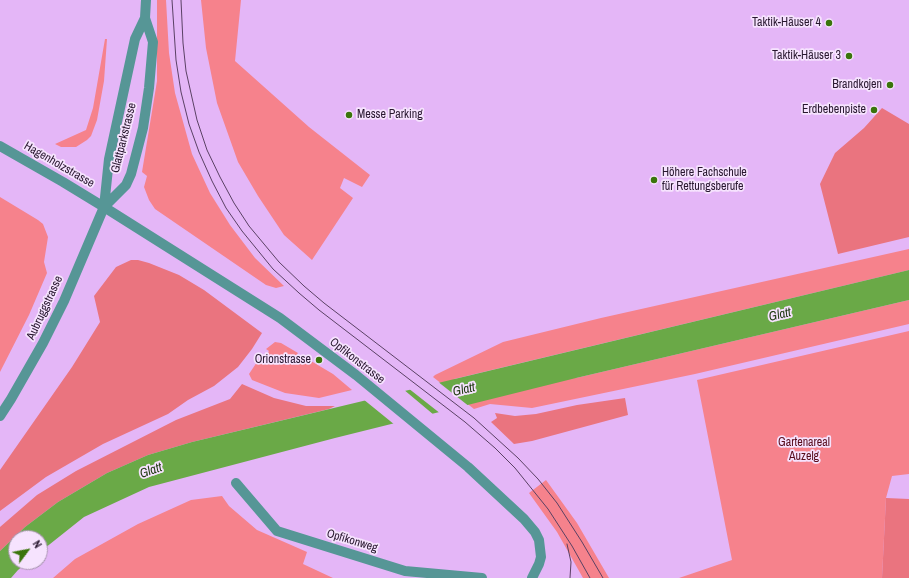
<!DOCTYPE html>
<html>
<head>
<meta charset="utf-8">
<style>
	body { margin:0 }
	#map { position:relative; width:909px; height:578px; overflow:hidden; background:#e4b6f7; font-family:"Archivo Narrow",sans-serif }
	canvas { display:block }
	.north { position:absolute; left:8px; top:530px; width:40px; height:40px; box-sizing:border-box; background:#f6e3fe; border:1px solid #a491ab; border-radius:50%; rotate:58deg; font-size:11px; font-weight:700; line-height:16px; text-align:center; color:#28172f }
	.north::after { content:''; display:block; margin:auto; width:14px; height:18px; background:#3a750b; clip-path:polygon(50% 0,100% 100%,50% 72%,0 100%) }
</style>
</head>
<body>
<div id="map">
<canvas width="909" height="578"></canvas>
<div class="north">N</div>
</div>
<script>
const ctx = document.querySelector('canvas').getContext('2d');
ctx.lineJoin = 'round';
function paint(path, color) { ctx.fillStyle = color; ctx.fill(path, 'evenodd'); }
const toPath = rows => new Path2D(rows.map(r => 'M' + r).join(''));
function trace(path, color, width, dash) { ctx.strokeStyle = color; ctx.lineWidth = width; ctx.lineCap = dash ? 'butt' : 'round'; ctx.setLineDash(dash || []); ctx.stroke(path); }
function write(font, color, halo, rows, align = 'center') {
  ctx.font = font + ' "Archivo Narrow",sans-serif'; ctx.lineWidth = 3.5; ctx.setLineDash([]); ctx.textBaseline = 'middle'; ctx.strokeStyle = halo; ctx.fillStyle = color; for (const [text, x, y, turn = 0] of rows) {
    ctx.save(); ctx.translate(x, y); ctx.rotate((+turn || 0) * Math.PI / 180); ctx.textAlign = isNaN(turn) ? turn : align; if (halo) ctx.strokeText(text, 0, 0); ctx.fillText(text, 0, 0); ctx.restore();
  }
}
paint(toPath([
	[157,0,166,0,169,53,175,93,192,154,210,193,230,225,255,258,284,286,276,288,266,285,155,209,149,200,144,187,147,176,142,172,157,81],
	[201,0,241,0,235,61,309,127,370,175,362,187,344,178,340,188,353,198,312,260,284,235,258,196,238,162,217,103,206,48],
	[105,39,107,39,104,81,97,120,91,136,87,140,76,147,61,147,55,144,86,130,93,108],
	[0,197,38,220,43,224,48,237,44,262,47,273,29,315,0,372],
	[909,249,909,270,454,379,576,378,909,300,909,324,695,374,532,408,490,404,474,409,433,377,435,375,503,342,601,318],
	[909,331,909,474,892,476,886,498,882,578,679,578,732,560,697,380],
	[275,342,281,343,298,353,296,356,309,364,311,361,333,374,352,390,319,398,285,393,252,380,249,374,259,359,261,357,264,358,269,351,266,349],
	[546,480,577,523,609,578,583,578,557,532,529,493],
	[222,496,229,506,257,530,307,552,303,564,333,578,53,578,75,559,138,524,191,500]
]), '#f6828c');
paint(toPath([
	[882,108,909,124,909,237,838,254,820,184,835,153,864,128],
	[131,260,138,260,149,263,179,275,204,290,262,333,252,349,238,367,214,386,188,400,168,414,103,444,46,477,0,511,0,470,72,367,100,322,94,296,116,267],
	[242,384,274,398,306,406,335,406,329,409,192,442,148,455,107,473,58,502,25,527,0,551,0,527,37,495,76,471,176,420,230,399],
	[625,398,628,415,532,441,514,444,491,422,497,418,495,413,515,416,536,414,577,405],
	[886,498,909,499,909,578,882,578]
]), '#ea747f');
paint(toPath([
	[909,270,909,300,576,378,335,438,149,487,84,517,40,552,40,538,16,538,16,562,28,562,18,570,11,578,0,578,0,551,25,527,58,502,107,473,148,455,192,442]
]), '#6aa947');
paint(toPath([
	[437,381,470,407,441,414,408,388],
	[403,389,434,415,395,425,363,399]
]), '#e4b6f7');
trace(toPath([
	[104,207,280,318,356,375,468,467,524,519,535,532,539,540,541,557,539,564,532,578],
	[236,483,277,531,405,571,482,578]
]), '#569696', 10);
trace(toPath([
	[0,146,63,182,104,207],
	[104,207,126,185,131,174,143,128,149,88,153,42,145,18,146,0],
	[0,416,11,399,43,343,64,301,104,207,109,159,135,39,145,18]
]), '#569696', 10);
trace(toPath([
	[172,0,176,60,181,92,189,124,199,152,212,181,226,208,242,231,273,269,299,293,319,310,465,422,495,448,515,468,548,509,572,546,590,578],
	[181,0,183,43,186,71,197,120,207,150,220,177,234,203,249,226,279,262,304,286,324,303,474,418,518,458,538,479,557,503,582,542,603,578],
	[567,544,571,562,570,578]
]), '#5a4164', 1);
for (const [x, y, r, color] of [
	[829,23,4,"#3a750b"],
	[849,56,4,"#3a750b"],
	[890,85,4,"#3a750b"],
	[874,110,4,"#3a750b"],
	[349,115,4,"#3a750b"],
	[654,180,4,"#3a750b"],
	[319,360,4,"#3a750b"]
]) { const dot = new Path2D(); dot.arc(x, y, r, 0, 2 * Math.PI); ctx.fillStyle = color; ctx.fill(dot); trace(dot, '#f6e3fe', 1.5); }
write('12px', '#28172f', '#f6e3fe', [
	["Taktik-Häuser 4",821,23],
	["Taktik-Häuser 3",841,56],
	["Brandkojen",882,85],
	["Erdbebenpiste",866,110],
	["Messe Parking",357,115,"left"],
	["Höhere Fachschule",662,173,"left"],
	["für Rettungsberufe",662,187,"left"],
	["Orionstrasse",311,360]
], 'right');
write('12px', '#28172f', '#f6e3fe', [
	["Glattparkstrasse",124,138,-76],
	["Hagenholzstrasse",59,165,30],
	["Aubruggstrasse",45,308,-65],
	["Opfikonstrasse",357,361,38],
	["Opfikonweg",352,541,17]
]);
write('12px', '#570b1b', '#f6e3fe', [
	["Gartenareal",804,443],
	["Auzelg",804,457]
]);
write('italic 13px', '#243d16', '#f6e3fe', [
	["Glatt",780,315,-13],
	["Glatt",464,390,-13],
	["Glatt",151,471,-19]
]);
</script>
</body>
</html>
